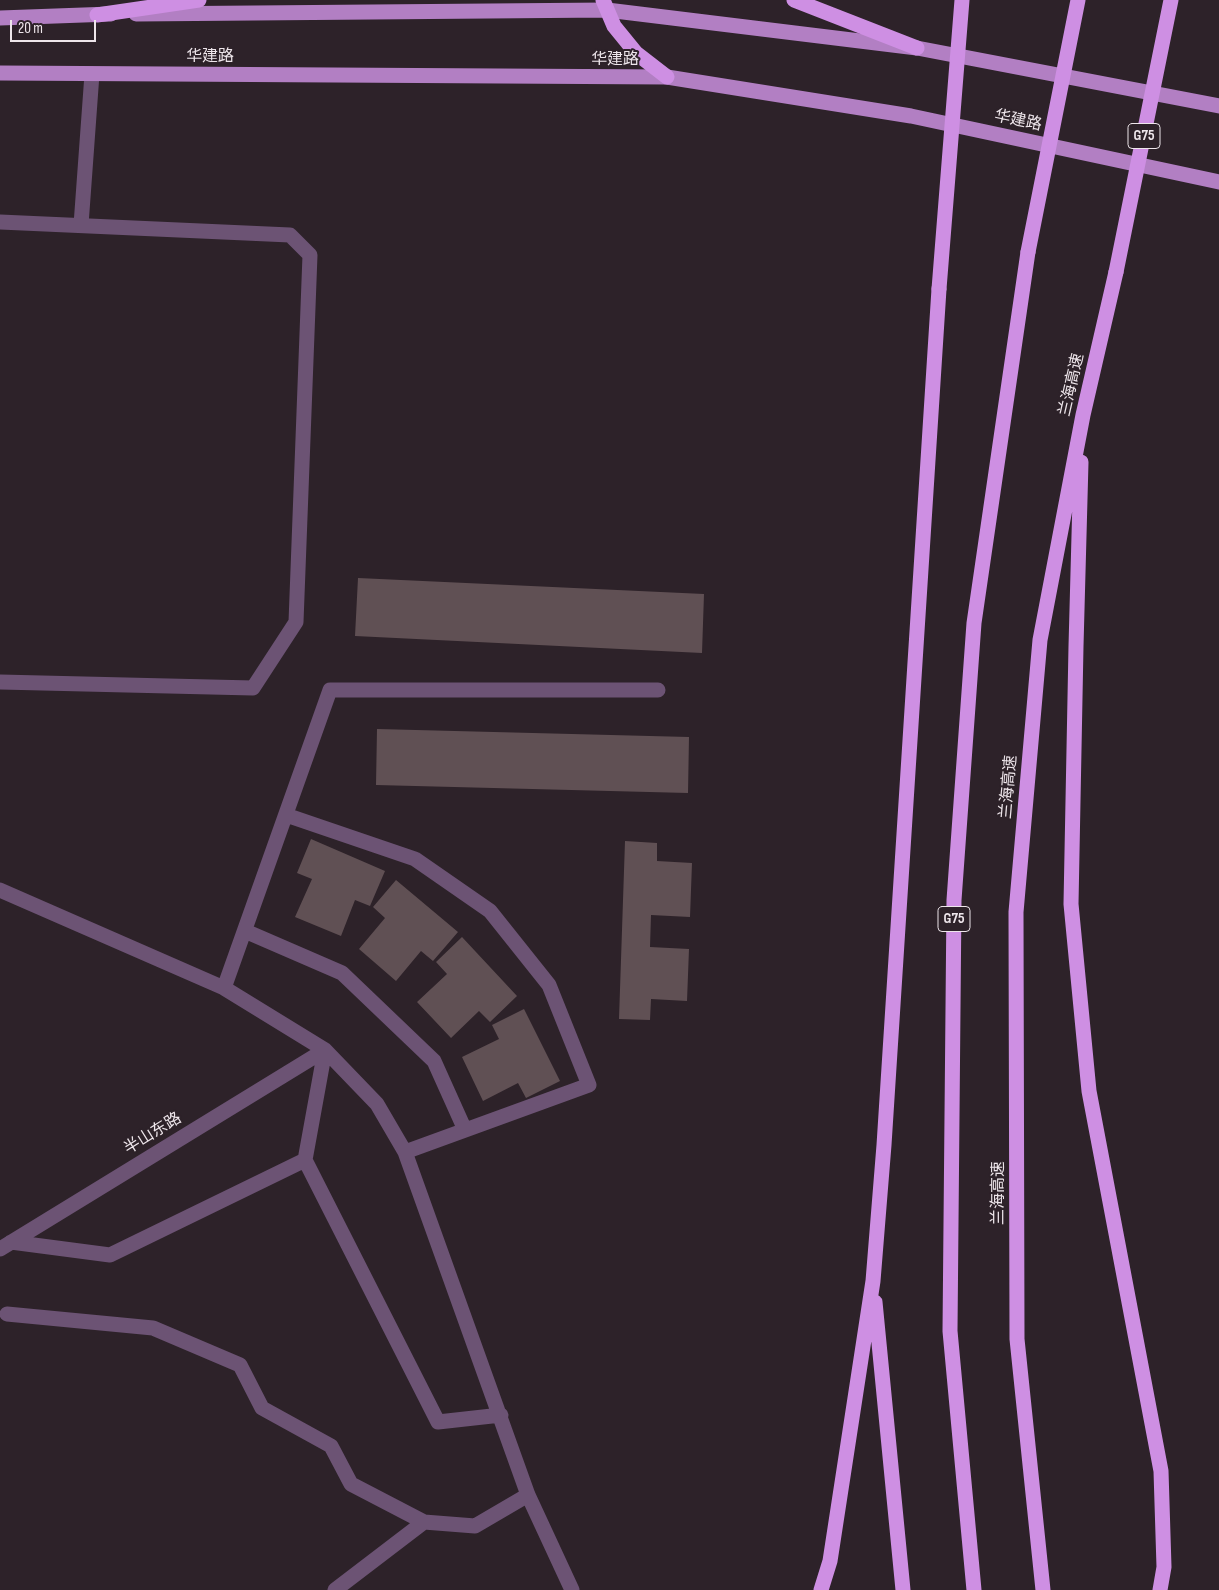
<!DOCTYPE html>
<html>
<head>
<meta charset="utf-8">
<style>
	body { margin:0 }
	#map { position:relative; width:1219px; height:1590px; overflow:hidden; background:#2d2229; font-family:"Sofia Sans Condensed",sans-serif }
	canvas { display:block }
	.scale { position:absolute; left:10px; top:20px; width:86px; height:22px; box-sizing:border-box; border:2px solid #eee6eb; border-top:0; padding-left:6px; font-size:15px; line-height:18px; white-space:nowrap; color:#eee6eb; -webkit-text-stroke:4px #2d2229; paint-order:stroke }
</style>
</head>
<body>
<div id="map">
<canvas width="1219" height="1590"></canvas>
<div class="scale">20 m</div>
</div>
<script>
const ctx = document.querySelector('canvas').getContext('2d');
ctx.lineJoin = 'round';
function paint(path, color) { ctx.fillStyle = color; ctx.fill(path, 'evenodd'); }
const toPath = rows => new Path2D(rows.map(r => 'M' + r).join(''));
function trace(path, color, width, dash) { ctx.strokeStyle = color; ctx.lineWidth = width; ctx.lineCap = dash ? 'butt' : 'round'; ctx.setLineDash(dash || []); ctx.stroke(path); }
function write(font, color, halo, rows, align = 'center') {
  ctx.font = font + ' "Sofia Sans Condensed","Noto Sans SC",sans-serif'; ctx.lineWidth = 4; ctx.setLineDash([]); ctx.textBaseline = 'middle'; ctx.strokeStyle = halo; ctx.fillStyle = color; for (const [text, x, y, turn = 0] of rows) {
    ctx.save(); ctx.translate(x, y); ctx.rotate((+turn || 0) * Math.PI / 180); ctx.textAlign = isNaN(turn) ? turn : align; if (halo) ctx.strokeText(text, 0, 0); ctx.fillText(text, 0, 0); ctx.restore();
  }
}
paint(toPath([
	[358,578,704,594,702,653,355,636],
	[377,729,689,737,688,793,376,785],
	[311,839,385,871,370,906,355,900,341,936,295,917,312,879,297,873],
	[625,841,657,843,657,861,692,863,690,917,651,915,650,947,689,949,687,1001,651,999,650,1020,619,1019],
	[396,880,458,932,433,961,421,951,396,981,359,949,385,918,373,907],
	[462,937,517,996,490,1022,479,1011,451,1038,417,1002,447,974,436,962],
	[524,1009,560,1081,526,1098,518,1083,483,1101,462,1057,499,1039,492,1025]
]), '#605054');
trace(toPath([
	[0,222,290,235,310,255,296,622,253,688,0,682],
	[81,225,92,74],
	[286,815,415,859,490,911,549,985,589,1085,405,1152],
	[0,890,224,988,325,1050,377,1104,405,1152,528,1495,572,1590],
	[245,931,342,973,434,1061,465,1130],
	[224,988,330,690,658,690],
	[325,1050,305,1160,438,1422,501,1415],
	[11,1242,110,1255,305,1160],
	[0,1249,325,1050],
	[7,1314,153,1328,240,1365,262,1408,331,1446,351,1484,424,1522,475,1526,528,1495],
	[335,1590,424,1522]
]), '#6c5374', 15);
trace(toPath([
	[136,14,607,10,917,48,1219,106],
	[0,18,111,14],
	[0,73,667,77,911,116,1219,182]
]), '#b27fc3', 15);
trace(toPath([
	[603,0,614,26,636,53,667,77],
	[794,0,917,48],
	[97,15,199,0],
	[1081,462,1076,646,1071,904,1089,1091,1161,1471,1164,1567,1160,1590],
	[875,1302,903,1590],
	[821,1590,830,1561,873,1281,884,1145,939,289],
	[974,1590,950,1331,954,900,974,623,1028,252],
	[1043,1590,1017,1339,1016,912,1040,640,1083,415,1116,272]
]), '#ce8fe3', 15);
trace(toPath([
	[1028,252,1078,0],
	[1116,272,1171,0],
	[939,289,962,0]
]), '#ce8fe3', 15);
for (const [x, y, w] of [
	[1144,136,32],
	[954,919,32]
]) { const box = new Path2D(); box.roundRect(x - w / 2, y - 12.5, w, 25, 4); ctx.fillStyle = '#2d2229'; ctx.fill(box); trace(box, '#eee6eb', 1); }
write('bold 15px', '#eee6eb', null, [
	["G75",1144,136],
	["G75",954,919]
]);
write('16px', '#eee6eb', '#2d2229', [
	["华建路",210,57],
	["华建路",615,60],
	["华建路",1018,121,12],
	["兰海高速",1072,385,-77],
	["兰海高速",1009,787,-85],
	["半山东路",153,1134,-32],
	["兰海高速",999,1193,-90]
]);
</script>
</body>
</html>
